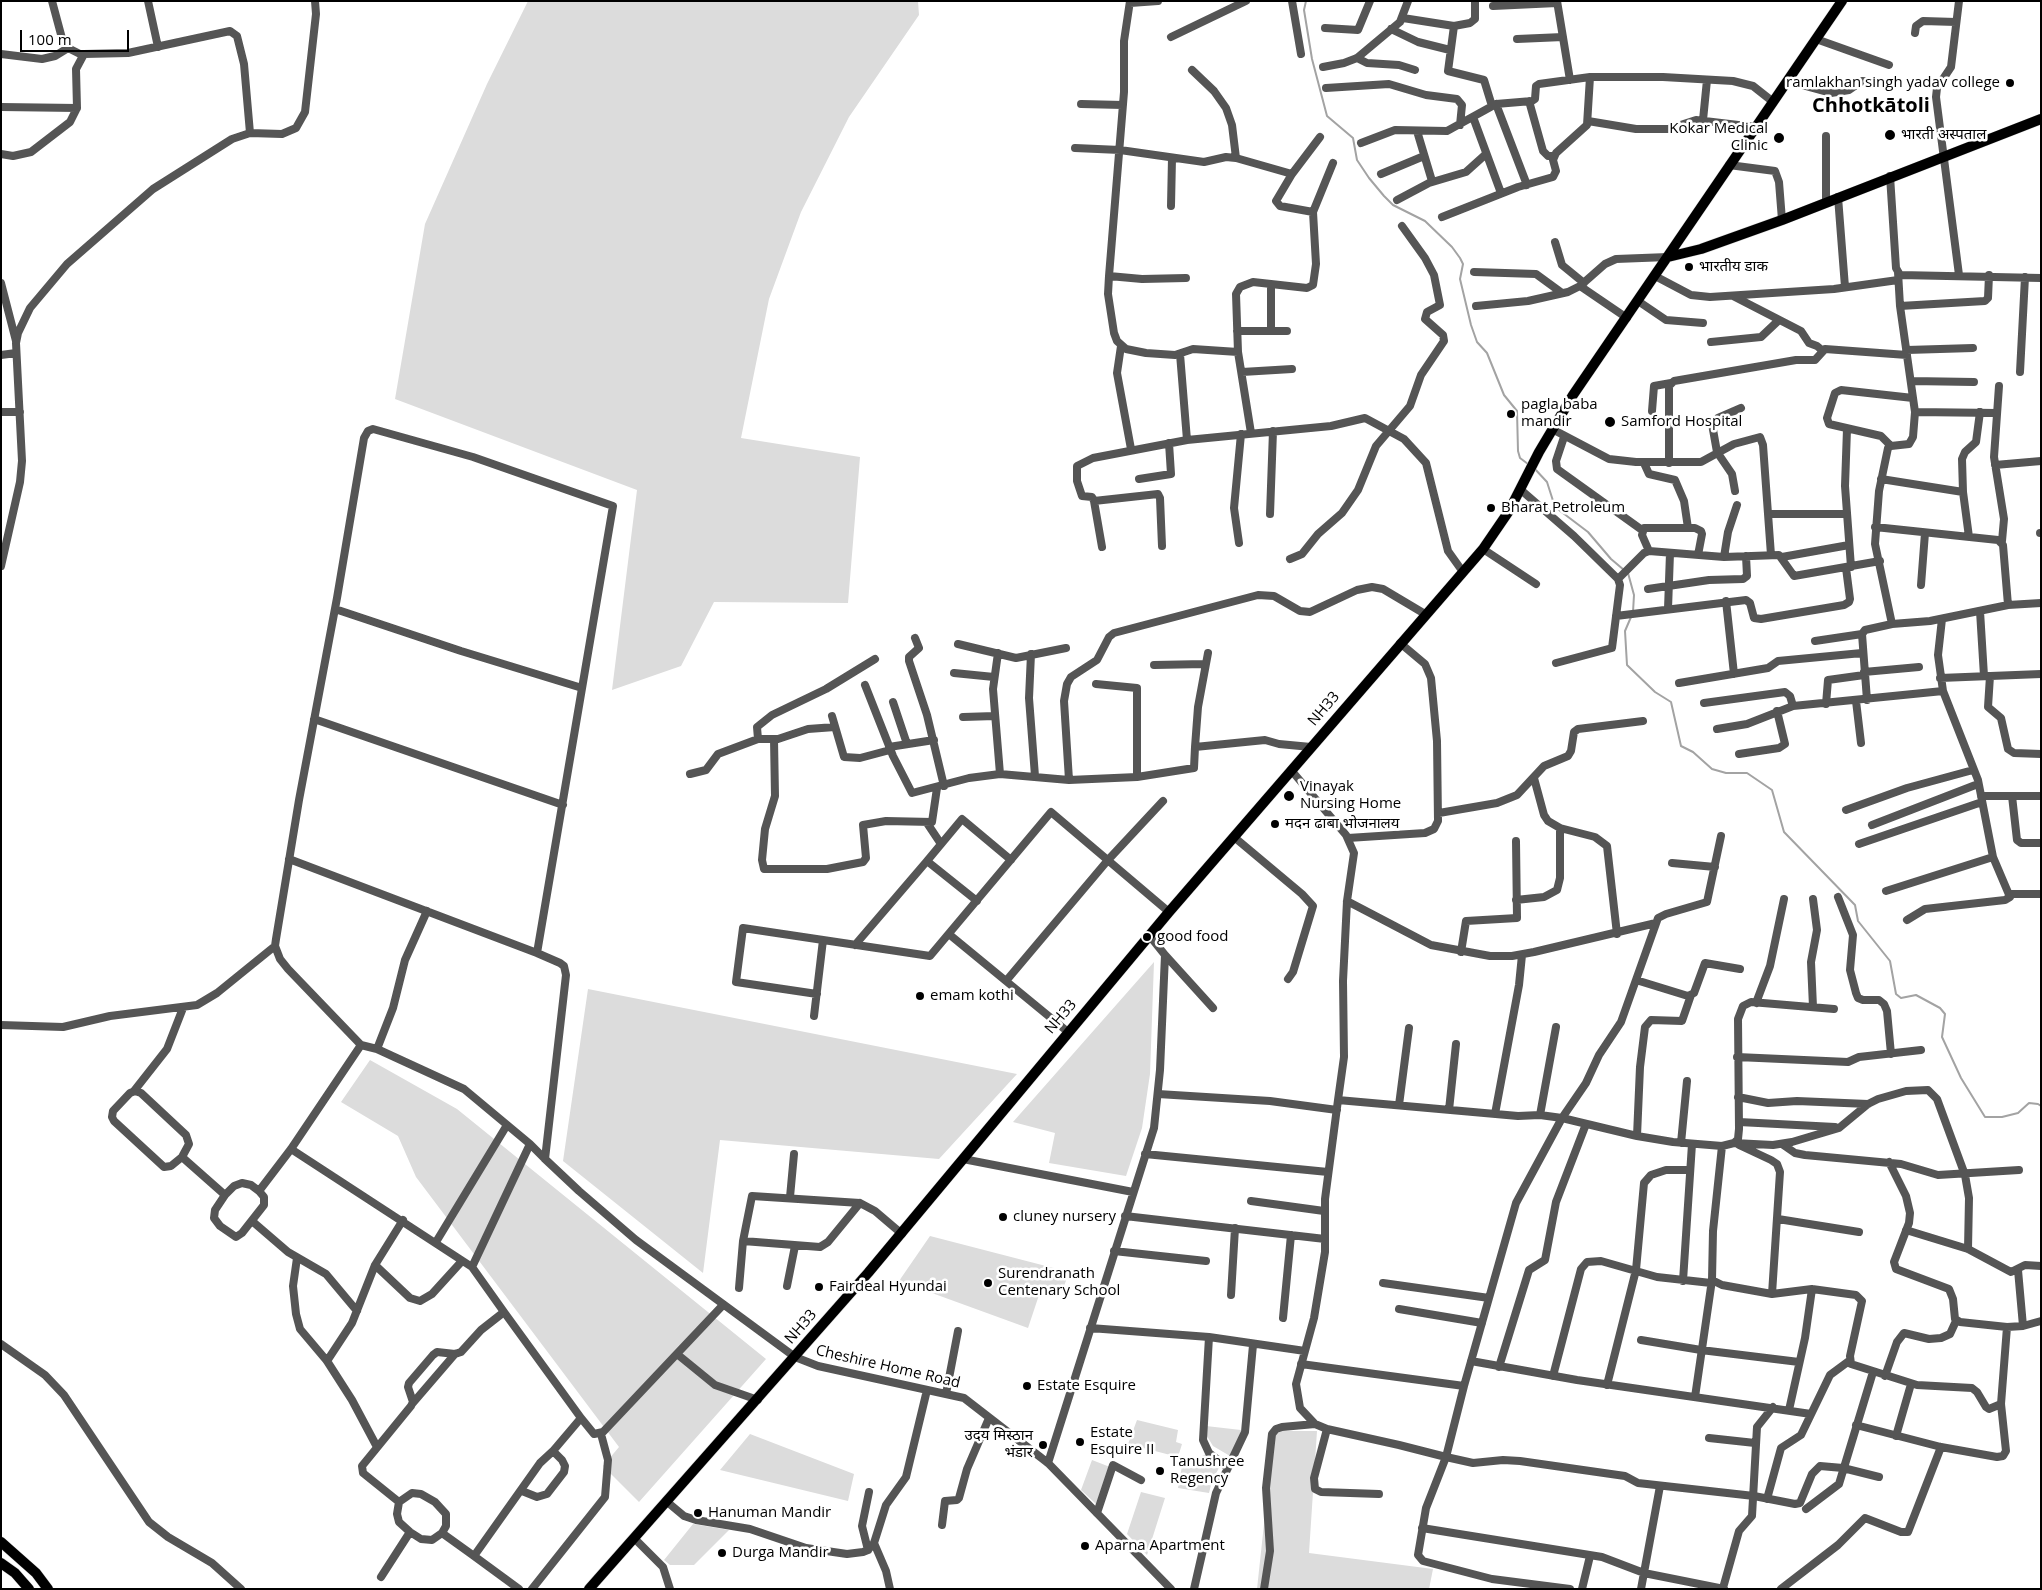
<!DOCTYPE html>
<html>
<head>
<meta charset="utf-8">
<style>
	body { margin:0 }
	#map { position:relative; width:2042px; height:1590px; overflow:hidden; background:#fff; font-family:"Open Sans",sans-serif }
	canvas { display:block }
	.frame { position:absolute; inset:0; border:2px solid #000; pointer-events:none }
	.scale { position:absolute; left:20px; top:30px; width:109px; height:22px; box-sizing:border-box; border:2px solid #000; border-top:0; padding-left:6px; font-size:15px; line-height:18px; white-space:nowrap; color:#000; -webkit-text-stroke:4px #fff; paint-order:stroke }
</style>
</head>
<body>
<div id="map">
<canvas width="2042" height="1590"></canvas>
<div class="frame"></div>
<div class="scale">100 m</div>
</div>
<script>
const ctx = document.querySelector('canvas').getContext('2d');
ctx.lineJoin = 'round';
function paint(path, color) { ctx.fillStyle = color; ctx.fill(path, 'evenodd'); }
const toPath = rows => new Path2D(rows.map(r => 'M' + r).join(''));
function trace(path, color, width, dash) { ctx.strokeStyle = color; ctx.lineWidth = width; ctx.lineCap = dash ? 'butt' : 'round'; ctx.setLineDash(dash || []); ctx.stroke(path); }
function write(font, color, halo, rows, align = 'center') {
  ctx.font = font + ' "Open Sans","Noto Sans Devanagari",sans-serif'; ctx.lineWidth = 5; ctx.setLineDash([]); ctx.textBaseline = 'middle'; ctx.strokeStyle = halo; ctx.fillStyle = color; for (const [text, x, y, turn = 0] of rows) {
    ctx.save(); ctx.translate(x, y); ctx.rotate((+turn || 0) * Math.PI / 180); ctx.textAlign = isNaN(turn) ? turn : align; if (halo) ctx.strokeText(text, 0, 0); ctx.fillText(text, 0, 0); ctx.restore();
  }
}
paint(toPath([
	[528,1,918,1,919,15,849,117,801,212,769,299,741,438,860,457,848,603,714,602,681,666,612,690,637,490,395,399,425,224,487,84],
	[1154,962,1150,1074,1142,1128,1126,1176,1049,1163,1055,1133,1013,1122],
	[588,989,1017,1074,939,1159,720,1140,703,1273,563,1161],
	[370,1060,457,1109,766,1359,639,1502,603,1466,619,1447,416,1177,398,1136,341,1102],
	[930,1236,1069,1272,1063,1289,1041,1289,1028,1328,899,1281],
	[1137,1420,1178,1430,1176,1442,1182,1444,1178,1457,1128,1444],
	[1206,1426,1241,1430,1239,1440,1230,1456,1213,1446,1205,1433],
	[1274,1431,1317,1431,1309,1553,1433,1569,1429,1589,1257,1589],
	[750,1434,854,1474,848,1501,720,1470],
	[1208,1453,1220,1466,1212,1481,1209,1493,1178,1488,1182,1466],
	[1092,1460,1110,1467,1096,1504,1081,1490],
	[1141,1492,1165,1498,1147,1555,1127,1534],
	[693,1524,729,1530,694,1565,670,1565,664,1560]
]), '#dcdcdc');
trace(toPath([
	[1306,1,1304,10,1312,59,1327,116,1353,138,1357,160,1369,178,1384,196,1393,205,1425,221,1452,247,1460,258,1463,264,1460,279,1471,325,1477,342,1487,353,1504,395,1517,411,1518,451,1520,458,1528,464],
	[1534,468,1547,482,1555,507,1588,532,1611,559,1624,570],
	[1628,573,1634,595,1633,612],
	[1631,617,1625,631,1627,665,1655,692,1671,702,1681,746,1693,752,1712,769,1726,773,1747,773,1772,790,1784,832,1855,905,1858,921,1890,961,1896,994,1901,998,1916,995,1940,1008,1945,1014,1942,1037,1961,1078,1985,1117,2002,1117,2018,1113,2029,1103,2038,1104,2041,1106]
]), '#a3a3a3', 2);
const major = toPath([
	[1668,257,1701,249,1782,220,2041,119],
	[1,1542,36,1573,48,1589],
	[1,1563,15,1573,29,1589],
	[589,1589,868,1273,1169,912,1483,549,1509,511,1539,452,1573,395,1842,1]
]);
trace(major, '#dbdbdb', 11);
trace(toPath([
	[52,1,63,42,68,48,82,55],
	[148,1,158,47],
	[1130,1,1124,41,1124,92,1109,276,1108,294,1114,333,1117,341,1126,349,1146,353,1175,355,1193,349,1238,352],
	[1292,1,1301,54],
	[1557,1,1570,80],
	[1130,3,1158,1],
	[1493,6,1557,3],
	[1403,18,1454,26,1470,23,1475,19,1475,1],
	[1454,26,1448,71,1484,80,1492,106],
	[1325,28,1358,30,1370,1],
	[1391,29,1418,42,1450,50],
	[1915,33,1916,26,1923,21,1956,22],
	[1171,37,1246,1],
	[1517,39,1563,37],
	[1816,39,1889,65],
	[1,54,42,59,55,56,68,48],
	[1357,58,1367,63,1399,65,1415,70],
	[1323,67,1344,63,1357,58,1400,22,1408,1],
	[1192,70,1214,91,1226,108,1232,125,1236,158],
	[1787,81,1831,93,1849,90,1862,81,1883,82],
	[1326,88,1389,84,1426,95,1457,99,1462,105,1460,125],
	[1529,101,1543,151,1548,156,1554,156],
	[1081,104,1123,105],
	[1496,104,1527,185],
	[1,107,77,108],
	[1473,117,1501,193],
	[1703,120,1707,80],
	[1588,121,1636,129,1668,129,1696,120,1755,127],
	[1417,131,1432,181],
	[1826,136,1826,201],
	[1361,143,1395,130,1447,131,1496,104,1532,101,1535,99,1536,86,1539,84,1590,77,1663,77,1733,81,1753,86,1772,101],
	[1075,148,1120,150,1204,162,1226,157,1236,158,1292,174],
	[1,154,13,156,31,152,70,122,77,108,76,69,84,54,128,53,230,31,237,36,244,64,250,133],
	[1729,165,1775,171,1779,182,1782,220],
	[1381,174,1424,156],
	[1890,176,1896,268,1900,275,2041,278],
	[1838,197,1845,287],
	[1397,200,1429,183,1466,172,1486,154],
	[1171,206,1172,158],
	[1313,212,1280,206,1276,201,1292,174,1320,137],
	[1442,217,1518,187,1553,177,1556,171,1553,160,1556,153,1587,125,1590,77],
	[1555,242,1562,265,1584,283],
	[1474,272,1536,274,1562,293],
	[1959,275,1936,97,1937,88,1951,67,1959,1],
	[1109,276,1142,279,1186,278],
	[1655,276,1691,295,1710,297,1834,289,1898,280],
	[1,283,16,341],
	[1580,286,1627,318],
	[1733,296,1801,331,1809,343,1817,346,1823,351],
	[1638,301,1666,320,1703,323],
	[1476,306,1528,301,1568,292,1580,286,1605,264,1616,259,1668,257],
	[1900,306,1985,301,1988,298,1989,275],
	[1237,331,1287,331],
	[1271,331,1271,284],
	[1711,342,1761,337,1779,320],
	[1121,346,1117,373,1131,449],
	[1907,350,1973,348],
	[1180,354,1187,440],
	[1,355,16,353],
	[1242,372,1292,369],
	[2020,372,2025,277],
	[1911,381,1974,382],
	[1999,386,1994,457,2004,519,2002,541],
	[1652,411,1654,386,1671,383],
	[1,412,20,412],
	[1915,412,1997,413],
	[1552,429,1609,459,1636,462,1701,462,1734,444,1760,437,1763,445,1771,555],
	[1847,429,1845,486,1851,567],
	[1251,433,1238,352,1236,294,1240,287,1253,282,1307,288,1313,285,1316,264,1313,212,1333,163],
	[1564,437,1556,461,1557,469,1642,530],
	[1891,446,1881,436,1829,424,1827,418,1835,393,1841,390,1913,398],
	[1644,463,1649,474,1675,480,1684,501,1688,528],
	[1669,463,1669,386,1674,381,1796,360,1815,360,1825,349,1907,355],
	[1995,465,2041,461],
	[1139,479,1171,474,1169,443],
	[1881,479,1963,492],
	[1521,490,1574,536,1618,579,1620,585,1612,648,1556,663],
	[1735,491,1732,474,1717,452,1712,424,1718,418,1741,408],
	[1094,501,1158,494,1160,498,1162,546],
	[1270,514,1273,431],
	[1769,514,1847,514],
	[1875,527,1998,540,2003,545,2008,605,1930,621,1892,624],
	[2040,533,2041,533],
	[1969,537,1963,492,1962,459,1965,452,1976,442,1980,412],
	[1239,543,1234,508,1241,434],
	[1102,547,1094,501,1092,497,1082,496,1077,481,1077,466,1093,458,1187,440,1331,426,1365,418,1404,439,1426,463,1448,551,1463,572],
	[1483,549,1536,584],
	[1649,551,1642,535,1644,528,1695,528,1701,531,1702,534,1698,555],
	[1724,557,1728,532,1737,505],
	[1782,557,1849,545],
	[1290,559,1302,554,1318,534,1342,513,1358,490,1376,446,1410,406,1421,375,1444,341,1443,335,1425,319,1427,312,1440,305,1434,275,1425,258,1402,226],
	[1,566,20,482,22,461,16,343,18,333,30,308,67,264,153,189,232,139,250,133,282,134,296,128,305,112,316,14,315,1],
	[1618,579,1644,553,1649,551,1724,557,1779,555,1794,576,1880,561],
	[1921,585,1925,533],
	[1648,589,1709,580,1743,579,1747,576,1746,556],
	[1726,601,1734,674],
	[2008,605,2041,603],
	[335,609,461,651,582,688],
	[1668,609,1670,553],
	[1980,611,1984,676],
	[1616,616,1746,600,1750,603,1754,618,1761,619,1844,605,1849,602,1850,599,1846,568],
	[915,638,919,648,909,657,909,661,927,715,944,786],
	[1815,641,1862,634],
	[958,644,1016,658,1066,648],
	[998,653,993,689,1000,774],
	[1031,654,1029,698,1035,776],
	[1154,665,1205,664],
	[1864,672,1919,667],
	[954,673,994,677],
	[1990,676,1988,707,2001,718,2008,749,2014,753,2041,754],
	[1940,678,2041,674],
	[1679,683,1768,668,1778,661,1862,653],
	[1096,684,1137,688,1137,777],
	[865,685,893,756,912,793,969,778,1000,774,1069,780,1137,777,1194,768,1195,747,1265,740,1279,744,1311,747],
	[1867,700,1862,634,1865,630,1892,624,1875,544,1879,491,1888,448,1891,446,1909,444,1913,437,1915,412,1900,306,1898,272],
	[1856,701,1861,743],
	[893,702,907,744],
	[1704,703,1785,692,1790,696,1793,706],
	[1826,704,1828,680,1864,675],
	[832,716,844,757,860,758,890,750],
	[963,717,995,716],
	[314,719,563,805],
	[1717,729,1747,724,1793,706,1943,691],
	[758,739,757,727,772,715,826,689,875,659],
	[774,739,775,796,765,829,762,860,764,869,827,869,863,862,866,858,863,825,886,821,932,822,937,788],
	[889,747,934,740],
	[1195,747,1198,707,1208,653],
	[1739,754,1779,748,1785,744,1777,711],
	[1291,770,1346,835,1354,853,1347,901,1343,981,1344,1057,1338,1100],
	[690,774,706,770,718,754,758,739,778,739,808,729,835,727],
	[1534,778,1544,815,1548,821,1560,828,1595,837,1607,846,1617,934],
	[1069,780,1064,701,1067,684,1071,677,1097,660,1109,637,1114,633,1258,595,1274,596,1300,611,1310,612,1357,590,1372,587,1383,589,1425,614],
	[1981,796,2041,796],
	[2012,796,2017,840,2021,843,2040,843],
	[1846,810,1907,788,1973,770],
	[1439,813,1497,803,1517,795,1544,766,1568,756,1571,751,1574,732,1578,729,1643,721],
	[927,823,941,844],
	[1872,825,1978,784],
	[1721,836,1707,902,1666,914,1658,918,1621,1022,1599,1055,1586,1083,1562,1118,1637,1136,1673,1142,1722,1146,1734,1143,1738,1139,1739,1129,1738,1019,1743,1006,1751,1002,1834,1009],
	[1234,837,1302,894,1313,906,1293,972,1288,979],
	[1348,838,1425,833,1434,829,1438,821,1437,741,1431,678,1425,664,1400,643],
	[1859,844,1982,802],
	[289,859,537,953],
	[927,861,962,819,1011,860],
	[1672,863,1715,867],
	[1886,891,1993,857],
	[2010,894,2041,894],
	[1838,897,1853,935,1850,970,1856,993,1858,998,1863,1000,1879,1000,1884,1004,1887,1011,1891,1054],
	[1516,900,1544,897,1557,890,1560,878,1560,828],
	[1347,901,1431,945,1490,956,1512,956,1534,952,1656,923],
	[1907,920,1925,909,2005,900,2010,897,1993,857,1978,780,1943,691,1938,655,1942,619],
	[950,935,1068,1032],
	[855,945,927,861,977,901],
	[1461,952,1466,921,1517,918,1516,841],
	[1165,955,1213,1008],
	[1636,980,1688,996,1694,993,1705,963,1740,969],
	[1006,981,1108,860,1163,801],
	[817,994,736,982,743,928,930,956,1051,812,1169,912],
	[1756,1003,1770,966,1784,899],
	[1813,1007,1811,962,1817,930,1813,899],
	[814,1016,823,940],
	[1,1025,63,1027,110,1016,197,1005,217,993,275,946],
	[377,1049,393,1008,405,960,427,911],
	[1737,1057,1848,1062,1859,1057,1921,1050],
	[134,1091,167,1049,183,1008],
	[1158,1094,1270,1101,1337,1110],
	[1738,1097,1768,1103,1797,1101,1868,1104],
	[1399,1105,1409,1028],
	[1449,1110,1456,1044],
	[1495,1114,1519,985,1522,955],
	[1540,1115,1556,1027],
	[1739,1122,1835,1127],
	[1637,1136,1640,1067,1645,1027,1651,1020,1682,1021,1691,995],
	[1681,1143,1687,1081],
	[1734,1143,1773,1145,1792,1142,1839,1128,1868,1104,1878,1099,1906,1091,1928,1090,1937,1099,1965,1175,1969,1198,1968,1249],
	[1782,1144,1795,1153,1805,1155,1901,1164,1938,1175,2019,1170],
	[1739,1145,1771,1160,1777,1164,1780,1172,1772,1294],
	[1722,1146,1713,1231,1712,1280,1722,1285,1772,1294,1812,1289,1856,1295,1862,1301,1850,1356,1851,1364,1917,1385,1972,1388,1977,1392,1986,1407,1989,1409,2001,1404],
	[291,1149,472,1267],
	[1145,1154,1328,1172],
	[182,1157,171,1166,164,1167,114,1121,112,1117,113,1111,130,1093,135,1091,141,1093,186,1135,189,1144,182,1157,225,1195,234,1186,242,1183,251,1185,259,1191,291,1149,361,1045],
	[545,1159,566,975,564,966,560,963,537,953,613,506,473,457,373,429,368,431,364,438,337,598,299,800,276,939,275,946,280,959,288,969,361,1045,377,1049,464,1089,530,1144,545,1159,579,1191,636,1240,795,1357,818,1366,964,1398,1048,1463,1171,1589],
	[963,1159,1133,1192],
	[1889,1162,1906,1196,1910,1213,1909,1223,1894,1262,1896,1269,1949,1289,1953,1299,1955,1319,1960,1322,2007,1327,2023,1326,2041,1321],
	[225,1195,215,1210,214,1218,220,1226,236,1237,242,1233,264,1205,264,1197,259,1191],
	[790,1197,794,1154],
	[1251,1201,1324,1211],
	[1125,1216,1325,1239],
	[1778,1219,1859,1232],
	[252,1221,288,1252,326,1274,357,1311],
	[1906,1230,1968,1249,2011,1272,2025,1265,2041,1266],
	[743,1241,820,1247,828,1242,860,1203],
	[436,1242,507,1125],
	[1114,1251,1206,1261],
	[297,1258,293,1286,296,1314,300,1329,327,1361,352,1400,377,1447],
	[375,1265,410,1298,420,1301,432,1294,462,1261],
	[2018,1270,2023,1326],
	[1683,1281,1692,1144],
	[1383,1283,1489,1298],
	[787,1286,795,1246],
	[739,1288,743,1241,752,1196,860,1203,875,1211,902,1234],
	[1231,1295,1235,1228],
	[1399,1309,1482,1323],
	[504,1312,581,1418,553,1451],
	[1283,1318,1291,1235],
	[1090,1328,1209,1337],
	[1641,1340,1701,1350,1799,1362],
	[1,1344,45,1375,64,1395,149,1522,168,1537,212,1563,241,1589],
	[677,1354,715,1385,758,1400],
	[327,1361,352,1323,375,1265,403,1220],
	[1471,1361,1577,1380,1811,1414],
	[1301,1364,1464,1386],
	[1499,1367,1529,1270,1545,1260,1556,1202,1586,1124],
	[1553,1376,1581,1269,1587,1262,1601,1261,1657,1277,1711,1283],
	[1885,1376,1897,1342,1904,1333,1929,1339,1941,1338,1950,1334,1956,1321],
	[1607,1385,1636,1270,1644,1183,1651,1175,1666,1170,1690,1170],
	[946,1394,958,1331],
	[1695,1397,1712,1280],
	[412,1404,455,1354],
	[1789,1410,1805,1338,1812,1289],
	[581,1418,594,1434,603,1432,723,1305],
	[1856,1425,1941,1447,1997,1457,2003,1456,2006,1451,2001,1404,2007,1327],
	[1327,1429,1314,1478,1315,1489,1321,1492,1379,1494],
	[1896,1436,1911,1384],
	[1709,1438,1755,1443],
	[1048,1463,1154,1128,1160,1070,1165,955,1149,935],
	[1227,1467,1209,1453,1203,1440,1209,1337,1305,1351],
	[1767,1499,1781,1448,1801,1435,1830,1375,1849,1361],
	[666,1501,684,1516,696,1520,750,1529,806,1548,847,1554,863,1552,868,1550,874,1543,886,1505,906,1477,927,1390],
	[399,1502,397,1514,399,1522,410,1532,421,1539,432,1540,442,1533,446,1526,446,1514,435,1502,421,1494,412,1493,399,1502,363,1473,362,1466,411,1406,413,1402,408,1387,409,1383,433,1355,437,1352,455,1354,461,1352,481,1330,504,1312,472,1267,530,1144],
	[1806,1509,1839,1484,1873,1372],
	[1097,1513,1113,1465,1141,1480],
	[942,1525,945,1501,957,1500,959,1498,967,1469,989,1418],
	[1422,1528,1602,1557,1644,1573,1724,1589],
	[442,1533,474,1556,540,1463,553,1451,562,1460,565,1466,564,1472,547,1494,537,1497,522,1491],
	[634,1538,663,1567,670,1589],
	[874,1543,886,1571,890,1589],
	[868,1550,862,1526,869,1492],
	[474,1556,519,1589],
	[381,1577,410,1532],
	[1723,1588,1739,1531,1752,1516,1757,1427,1773,1407],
	[532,1589,605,1497,608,1460,601,1434],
	[1194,1589,1216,1493,1245,1432,1253,1345],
	[1264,1589,1270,1551,1266,1488,1272,1434,1276,1429,1282,1427,1315,1424],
	[1570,1589,1492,1579,1423,1561,1418,1555,1426,1508,1446,1457,1464,1386,1516,1203,1562,1118,1540,1115,1518,1116,1338,1100,1325,1199,1325,1252,1314,1318,1296,1384,1300,1408,1315,1424,1327,1429,1399,1445,1446,1457,1473,1463,1503,1460,1520,1461,1625,1476,1638,1483,1754,1496,1795,1504,1800,1503,1812,1474,1820,1466,1843,1468,1879,1477],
	[1582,1589,1590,1556],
	[1641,1589,1660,1486],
	[1781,1589,1838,1545,1865,1518,1901,1532,1908,1532,1941,1447]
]), '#555', 8);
trace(major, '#000', 10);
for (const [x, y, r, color] of [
	[2010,83,5,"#000"],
	[1890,135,6,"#000"],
	[1779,138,6,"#000"],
	[1689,267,5,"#000"],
	[1511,414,5,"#000"],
	[1610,422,6,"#000"],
	[1491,508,5,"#000"],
	[1289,796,6,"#000"],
	[1275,824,5,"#000"],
	[1147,937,5,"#000"],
	[920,996,5,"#000"],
	[1003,1217,5,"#000"],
	[988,1283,5,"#000"],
	[819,1287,5,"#000"],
	[1027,1386,5,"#000"],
	[1080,1442,5,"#000"],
	[1043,1445,5,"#000"],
	[1160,1471,5,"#000"],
	[698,1513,5,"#000"],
	[1085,1546,5,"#000"],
	[722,1553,5,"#000"]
]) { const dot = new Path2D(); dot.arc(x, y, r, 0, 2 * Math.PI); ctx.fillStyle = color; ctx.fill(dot); trace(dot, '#fff', 2); }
write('15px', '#000', '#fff', [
	["ramlakhan singh yadav college",2000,83,"right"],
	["Kokar Medical",1768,129,"right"],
	["Clinic",1768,146,"right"],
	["भारती अस्पताल",1901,135],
	["भारतीय डाक",1699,267],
	["pagla baba",1521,405],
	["mandir",1521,422],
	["Samford Hospital",1621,422],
	["Bharat Petroleum",1501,508],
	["Vinayak",1300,787],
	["Nursing Home",1300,804],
	["मदन ढाबा भोजनालय",1285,824],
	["good food",1157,937],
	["emam kothi",930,996],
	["cluney nursery",1013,1217],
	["Surendranath",998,1274],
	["Centenary School",998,1291],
	["Fairdeal Hyundai",829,1287],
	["Estate Esquire",1037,1386],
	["Estate",1090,1433],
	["Esquire II",1090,1450],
	["उदय मिस्ठान",1033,1436,"right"],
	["भंडार",1033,1453,"right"],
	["Tanushree",1170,1462],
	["Regency",1170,1479],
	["Hanuman Mandir",708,1513],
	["Aparna Apartment",1095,1546],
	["Durga Mandir",732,1553]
], 'left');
write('15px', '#000', '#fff', [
	["NH33",1324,709,-50],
	["NH33",1061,1017,-50],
	["NH33",801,1327,-49],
	["Cheshire Home Road",888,1367,13]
]);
write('bold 20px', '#000', '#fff', [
	["Chhotkātoli",1871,106]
]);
</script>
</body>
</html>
